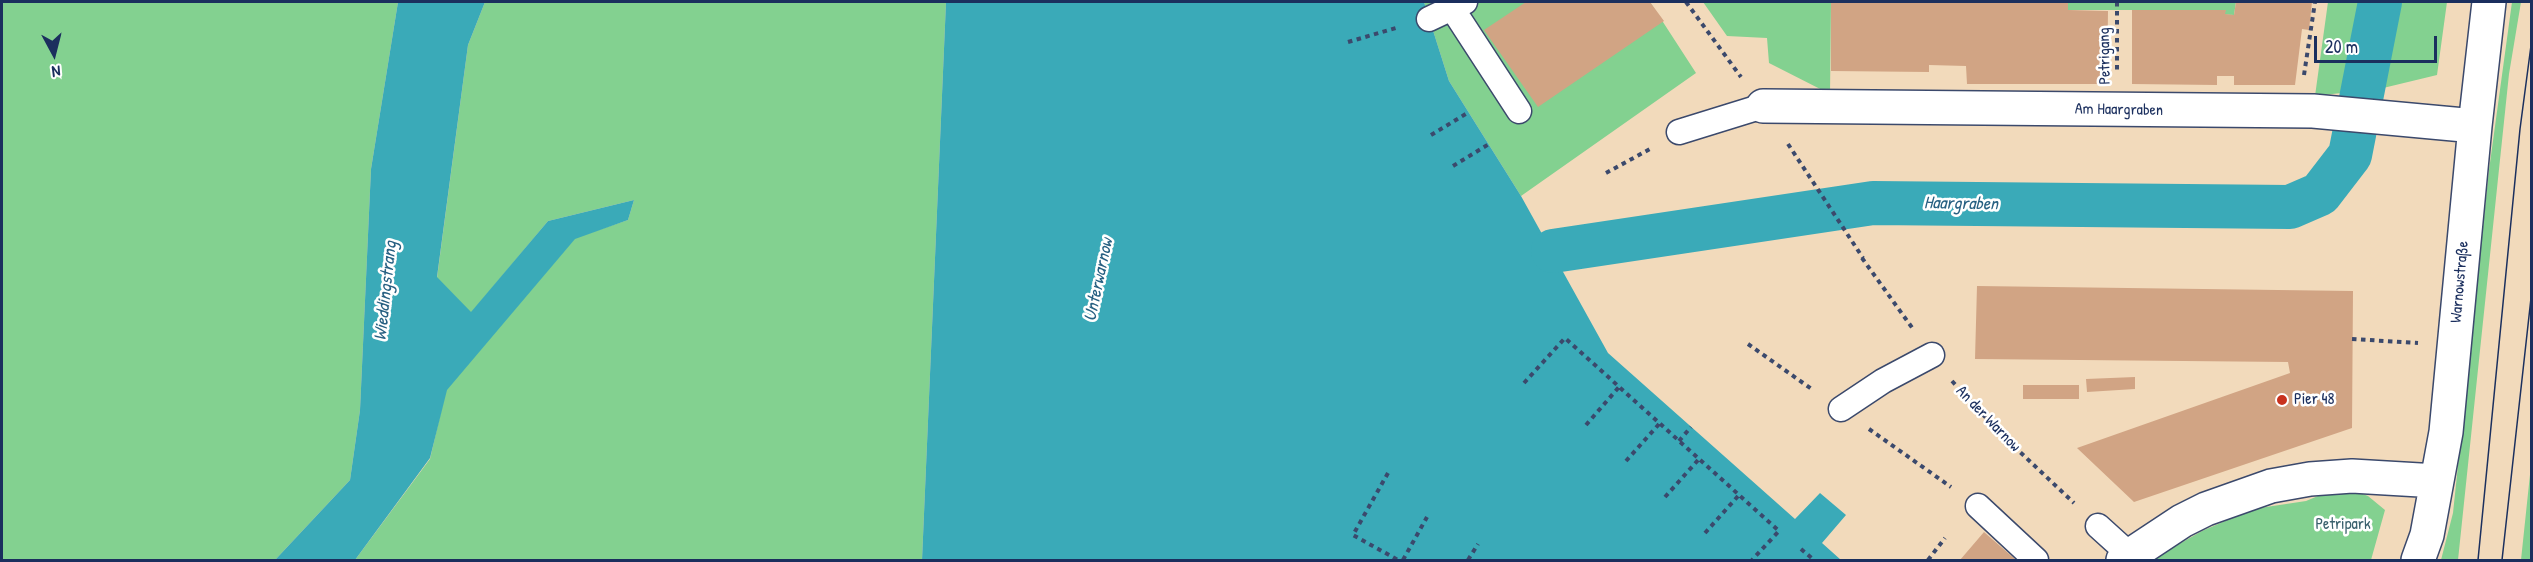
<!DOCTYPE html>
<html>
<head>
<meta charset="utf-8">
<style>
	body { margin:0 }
	#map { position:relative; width:2533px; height:562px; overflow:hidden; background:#f2dabb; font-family:"Patrick Hand",sans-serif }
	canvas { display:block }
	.frame { position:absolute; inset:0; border:3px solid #1b2f5e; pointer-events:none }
	.north { position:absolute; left:24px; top:24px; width:60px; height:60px; -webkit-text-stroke:4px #fff; paint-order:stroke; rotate:173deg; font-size:16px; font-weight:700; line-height:24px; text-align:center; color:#1b2f5e }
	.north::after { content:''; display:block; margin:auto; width:21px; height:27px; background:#1b2f5e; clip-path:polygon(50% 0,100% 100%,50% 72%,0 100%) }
	.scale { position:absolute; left:2314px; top:36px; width:123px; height:27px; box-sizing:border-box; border:3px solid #1b2f5e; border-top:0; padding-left:8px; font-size:18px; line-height:21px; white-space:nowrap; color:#1b2f5e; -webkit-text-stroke:4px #fff; paint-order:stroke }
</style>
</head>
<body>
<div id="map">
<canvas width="2533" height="562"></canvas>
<div class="frame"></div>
<div class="north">N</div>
<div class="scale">20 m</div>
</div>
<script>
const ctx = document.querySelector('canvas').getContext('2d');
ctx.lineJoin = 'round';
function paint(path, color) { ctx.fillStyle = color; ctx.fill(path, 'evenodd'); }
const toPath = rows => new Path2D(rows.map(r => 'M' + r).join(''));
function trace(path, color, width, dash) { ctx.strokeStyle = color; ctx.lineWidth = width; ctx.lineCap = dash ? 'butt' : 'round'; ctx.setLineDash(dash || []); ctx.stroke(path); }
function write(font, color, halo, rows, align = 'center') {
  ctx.font = font + ' "Patrick Hand",sans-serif'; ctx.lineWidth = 5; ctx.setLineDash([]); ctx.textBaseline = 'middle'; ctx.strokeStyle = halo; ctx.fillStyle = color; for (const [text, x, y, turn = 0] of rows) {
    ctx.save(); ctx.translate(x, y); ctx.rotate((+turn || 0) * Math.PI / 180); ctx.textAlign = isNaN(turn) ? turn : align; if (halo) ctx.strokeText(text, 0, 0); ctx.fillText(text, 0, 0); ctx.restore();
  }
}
paint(toPath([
	[2,2,398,2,371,169,360,410,350,480,275,560,2,560],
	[485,2,946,2,922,560,355,560,430,459,446,390,575,238,628,220,634,200,548,221,471,313,437,278,468,45],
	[1424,2,1650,2,1696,73,1521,196,1449,81],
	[1703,2,1831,2,1830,94,1769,63,1767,38,1727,36],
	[2068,2,2236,2,2234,15,2132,10,2068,10],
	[2328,2,2367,2,2350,92,2315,96],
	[2394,2,2447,2,2437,75,2379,89],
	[2512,2,2521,2,2509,74,2458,560,2441,560,2453,513,2489,170],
	[2531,465,2531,560,2521,560],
	[2342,486,2368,496,2385,510,2371,560,2151,560,2202,531,2253,509,2306,501]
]), '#83d190');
paint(toPath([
	[398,2,485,2,468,45,437,277,471,312,548,221,634,200,628,220,575,239,447,390,430,458,355,560,275,560,350,480,360,410,371,169],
	[946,2,1424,2,1449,81,1521,196,1608,353,1795,519,1820,493,1846,515,1822,543,1841,560,922,560]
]), '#3aaab8');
trace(toPath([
	[1553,251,1873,203,2290,207,2320,194,2350,155,2380,2]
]), '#3aaab8', 44);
paint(toPath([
	[1526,2,1650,2,1664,21,1538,107,1484,30],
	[1831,2,1929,2,1929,3,2068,2,2068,10,2108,11,2107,84,1967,84,1966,66,1929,65,1929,72,1831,71],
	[2236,2,2312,2,2309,30,2302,29,2295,85,2234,85,2234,76,2217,76,2217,85,2132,84,2132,10,2226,10,2225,14,2234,15],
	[1977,286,2353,291,2352,428,2134,502,2077,448,2290,373,2288,362,1975,359],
	[2135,377,2135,389,2087,392,2086,379],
	[2023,385,2079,385,2079,399,2023,399],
	[1984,532,2016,560,1960,560]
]), '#d1a484');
const lane = toPath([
	[1452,8,1519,111],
	[1429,19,1465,2],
	[1679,132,1763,106],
	[1841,409,1883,381,1932,355],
	[1978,506,2036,560],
	[2098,526,2130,555]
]);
const street = toPath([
	[1763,106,2313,111,2475,126],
	[2123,560,2182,521,2206,509,2271,486,2310,479,2352,476,2437,481],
	[2418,560,2427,535,2446,432,2475,126,2489,2]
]);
trace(lane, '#3b496c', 27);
trace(street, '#3b496c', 36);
trace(toPath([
	[1686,2,1741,77],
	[2117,2,2117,73],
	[1348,42,1396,28],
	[2304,75,2315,2],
	[1431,135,1469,112],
	[1788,144,1863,258],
	[1453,166,1489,144],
	[1606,173,1650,149],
	[1862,258,1913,329],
	[2352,339,2418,343],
	[1748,344,1813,390],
	[1952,381,2001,434,2074,503],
	[1524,383,1565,338,1779,531,1752,560],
	[1586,425,1619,387],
	[1869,429,1951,487],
	[1679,441,1691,427],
	[1626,461,1660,423],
	[1388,473,1353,535,1398,560],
	[1665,497,1699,459],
	[1705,533,1739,495],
	[1801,549,1814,560],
	[1403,560,1427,517],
	[1468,560,1478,544],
	[1928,560,1945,538]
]), '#3b496c', 4, [4.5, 4.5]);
trace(lane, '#fff', 24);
trace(street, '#fff', 33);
trace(toPath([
	[2478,560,2520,129,2532,38],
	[2502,560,2532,289]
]), '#1b2f5e', 1.5);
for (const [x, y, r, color] of [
	[2282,400,6,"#c8321e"]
]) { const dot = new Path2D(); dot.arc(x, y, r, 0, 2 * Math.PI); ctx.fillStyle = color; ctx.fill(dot); trace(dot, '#fff', 2); }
write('16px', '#1b2f5e', '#fff', [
	["Petrigang",2105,56,-91],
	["Am Haargraben",2119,110,1],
	["Warnowstraße",2460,282,-85],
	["An der Warnow",1988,419,46]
]);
write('16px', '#1b2f5e', '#fff', [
	["Pier 48",2294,400]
], 'left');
write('16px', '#3a606d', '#fff', [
	["Petripark",2343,525]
]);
write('italic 18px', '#276082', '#fff', [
	["Haargraben",1961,204,1],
	["Unterwarnow",1099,280,-78],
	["Wieddingstrang",386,291,-84]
]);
</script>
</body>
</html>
